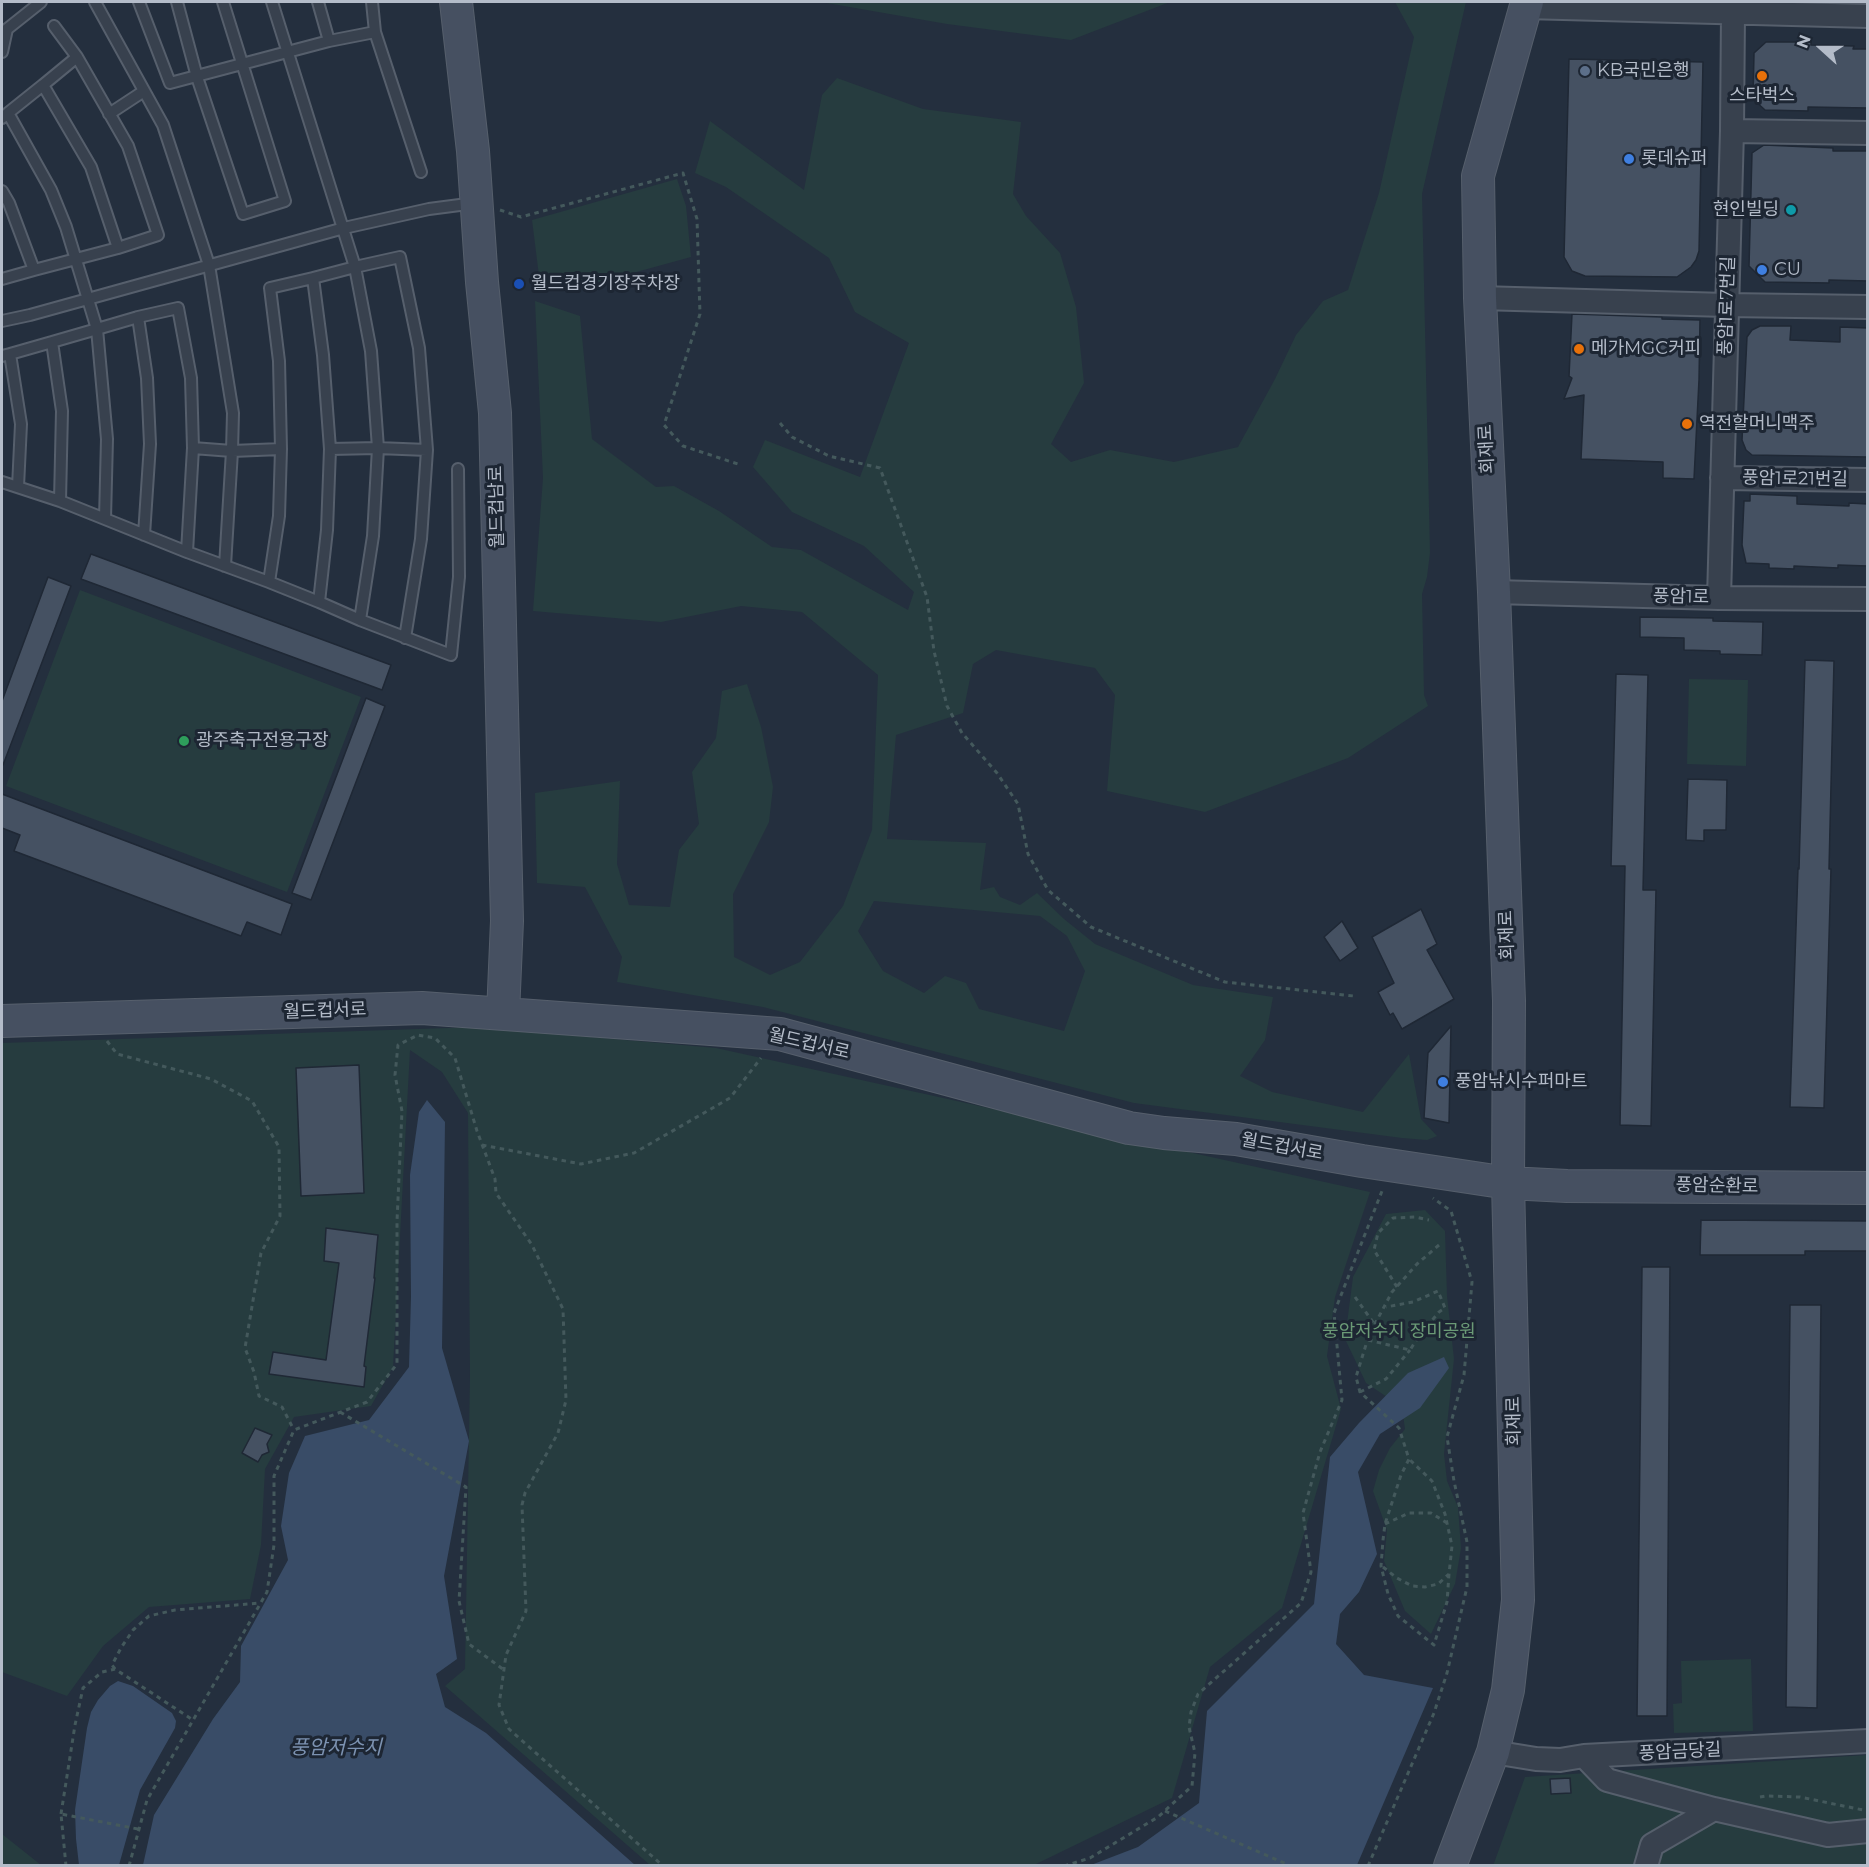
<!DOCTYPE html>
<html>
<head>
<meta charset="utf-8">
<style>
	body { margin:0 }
	#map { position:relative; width:1869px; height:1867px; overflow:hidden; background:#242f3e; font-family:Montserrat,sans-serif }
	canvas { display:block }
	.frame { position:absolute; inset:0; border:3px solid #b4bcc9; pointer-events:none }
	.north { position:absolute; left:1791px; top:18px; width:60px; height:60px; -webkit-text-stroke:4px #1d2633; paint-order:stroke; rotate:291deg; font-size:16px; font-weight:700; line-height:24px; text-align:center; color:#b4bcc9 }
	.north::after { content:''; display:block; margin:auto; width:21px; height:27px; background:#b4bcc9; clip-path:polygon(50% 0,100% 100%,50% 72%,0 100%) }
</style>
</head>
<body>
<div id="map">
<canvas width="1869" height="1867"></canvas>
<div class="frame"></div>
<div class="north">N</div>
</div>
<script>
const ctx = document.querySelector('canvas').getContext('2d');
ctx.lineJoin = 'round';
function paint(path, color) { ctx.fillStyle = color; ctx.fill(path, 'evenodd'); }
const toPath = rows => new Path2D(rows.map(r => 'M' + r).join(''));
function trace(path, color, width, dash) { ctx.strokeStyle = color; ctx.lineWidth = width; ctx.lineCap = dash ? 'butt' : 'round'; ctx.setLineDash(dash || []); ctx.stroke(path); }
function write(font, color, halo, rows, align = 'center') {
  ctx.font = font + ' Montserrat,"Noto Sans KR",sans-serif'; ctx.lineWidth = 6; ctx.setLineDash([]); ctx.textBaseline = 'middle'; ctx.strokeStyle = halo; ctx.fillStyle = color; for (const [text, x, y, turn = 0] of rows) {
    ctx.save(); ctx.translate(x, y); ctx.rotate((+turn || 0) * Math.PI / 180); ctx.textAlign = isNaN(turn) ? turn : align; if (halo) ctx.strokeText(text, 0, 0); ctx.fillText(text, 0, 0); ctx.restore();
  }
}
paint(toPath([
	[821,2,1170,2,1071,40,947,24],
	[1395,2,1466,2,1422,194,1430,553,1427,577,1422,594,1424,695,1428,706,1348,758,1205,812,1107,791,1115,695,1095,668,996,650,973,664,963,713,896,735,887,839,986,843,980,890,994,887,1000,897,1020,905,1037,893,1064,919,1095,944,1193,985,1273,997,1265,1040,1240,1076,1272,1092,1363,1112,1409,1054,1421,1119,1437,1136,1427,1140,1402,1138,1134,1103,763,1007,617,982,622,957,585,887,537,883,535,793,620,781,617,864,629,905,670,907,679,850,699,824,692,772,716,738,722,691,747,684,761,727,773,787,769,822,733,894,734,957,770,975,800,962,843,906,872,830,878,675,802,612,741,606,661,622,533,611,543,478,535,301,580,316,592,439,656,487,674,486,719,511,772,547,801,550,908,610,914,592,864,546,792,512,753,467,765,440,860,477,909,343,855,312,829,258,726,187,695,173,710,121,804,190,822,95,837,78,923,109,1021,122,1013,194,1026,216,1060,253,1076,307,1084,383,1051,444,1071,462,1110,450,1174,462,1238,447,1275,379,1296,335,1323,301,1348,290,1379,193,1414,37],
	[874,901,1040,916,1067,936,1085,971,1064,1031,979,1009,966,983,945,976,924,993,883,971,858,931],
	[677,179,686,206,691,257,600,282,539,276,532,220],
	[80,590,361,697,287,892,6,786],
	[1689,679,1748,680,1746,766,1687,764],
	[478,1027,716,1048,1370,1192,1335,1297,1327,1356,1341,1409,1282,1608,1210,1667,1172,1798,1034,1865,650,1865,445,1686,465,1669,470,1376,468,1113,442,1072,410,1050,393,1367,371,1406,294,1417,265,1469,261,1545,250,1599,149,1607,103,1646,67,1696,2,1672,2,1043],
	[1425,1210,1445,1231,1447,1296,1454,1359,1444,1454,1447,1481,1458,1507,1461,1548,1455,1584,1431,1634,1405,1611,1384,1561,1387,1530,1373,1491,1379,1470,1390,1448,1405,1429,1402,1407,1366,1383,1345,1339,1353,1277,1386,1214],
	[1751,1659,1753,1731,1674,1733,1673,1704,1682,1703,1681,1661],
	[1867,1755,1867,1865,1493,1866,1525,1777],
	[2,1834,41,1865,2,1865]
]), '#263c3f');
paint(toPath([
	[427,1100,445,1122,442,1348,469,1441,444,1576,457,1659,436,1674,445,1707,486,1733,635,1865,143,1865,154,1815,213,1719,240,1682,241,1646,288,1560,281,1526,289,1473,305,1436,369,1420,409,1367,411,1297,410,1175,419,1112],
	[1444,1357,1449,1368,1420,1408,1380,1434,1358,1472,1377,1554,1359,1592,1340,1614,1336,1644,1364,1675,1433,1688,1357,1865,1091,1865,1138,1847,1199,1803,1207,1711,1314,1604,1330,1457,1359,1423,1408,1373],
	[118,1681,133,1686,172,1713,176,1721,175,1728,140,1790,119,1865,79,1865,76,1839,75,1810,87,1728,91,1712,98,1700,110,1686]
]), '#394c67');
const building = toPath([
	[1766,42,1811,42,1811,45,1854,46,1853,49,1868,49,1868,108,1808,107,1808,111,1765,110,1753,99,1754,53,1766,42],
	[1569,59,1703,62,1699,251,1696,260,1691,267,1677,277,1585,276,1572,271,1564,257,1569,59],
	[1764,145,1833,148,1833,151,1868,151,1868,281,1829,280,1829,283,1765,282,1749,266,1752,153,1764,145],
	[1572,314,1662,317,1662,319,1700,320,1699,380,1694,479,1663,478,1663,462,1581,459,1584,395,1564,399,1572,378,1569,376,1572,314],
	[1760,326,1791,326,1790,340,1840,342,1840,327,1868,328,1867,457,1752,455,1746,450,1742,440,1747,337,1752,330,1760,326],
	[1750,494,1797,496,1797,504,1849,506,1849,503,1868,504,1868,566,1838,565,1838,568,1794,566,1794,569,1769,568,1769,564,1746,563,1742,545,1744,501,1750,501,1750,494],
	[91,554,391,665,382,690,81,579,91,554],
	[48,577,71,586,3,765,2,765,2,701,48,577],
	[1640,617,1713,618,1713,621,1763,622,1762,655,1720,654,1720,651,1684,650,1684,638,1640,637,1640,617],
	[1805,660,1834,661,1829,869,1831,869,1824,1108,1790,1107,1798,868,1799,869,1805,660],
	[1616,674,1648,675,1643,890,1656,890,1651,1126,1620,1125,1625,866,1611,866,1616,674],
	[366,698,385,706,311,900,292,893,366,698],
	[1688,779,1727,780,1726,830,1704,830,1704,841,1686,840,1688,779],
	[2,794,292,904,281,935,247,922,241,936,14,851,20,835,2,828,2,794],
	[1421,909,1437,944,1427,950,1454,999,1402,1029,1393,1013,1390,1015,1378,992,1394,983,1372,937,1421,909],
	[1342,921,1358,948,1340,961,1324,937,1342,921],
	[1451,1026,1449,1123,1424,1118,1428,1053,1451,1026],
	[359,1065,364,1193,301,1196,296,1068,359,1065],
	[1701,1220,1868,1221,1868,1251,1805,1251,1805,1255,1700,1255,1701,1220],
	[326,1228,378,1235,374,1278,375,1278,364,1366,366,1367,364,1387,269,1374,273,1352,326,1360,339,1263,324,1261,326,1228],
	[1642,1267,1670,1267,1667,1716,1637,1716,1642,1267],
	[1790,1305,1821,1305,1817,1708,1786,1707,1790,1305],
	[255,1428,272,1435,267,1444,269,1452,262,1455,258,1462,242,1453,255,1428],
	[1570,1778,1571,1793,1551,1794,1550,1779,1570,1778]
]);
paint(building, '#455162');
trace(building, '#1f2835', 1.5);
const lane = toPath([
	[95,2,163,125,209,265,233,413,232,451,225,566],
	[139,2,170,83,329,41,375,32],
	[177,2,197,77,243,214,285,201,223,2],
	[272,2,355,267,313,278],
	[318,2,329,41],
	[372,2,375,32,421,172],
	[54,26,77,57],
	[2,33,41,2],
	[2,52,7,29],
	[8,113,43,85],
	[109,114,144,91],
	[2,118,8,113,51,190,66,227,97,329,138,317],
	[2,191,9,203,34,270,2,279],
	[34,270,118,248,91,167,43,85,77,57,128,146,158,235,118,248],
	[2,321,30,315,344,228,429,209,475,203],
	[10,354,52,342],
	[2,356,10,354,21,424,18,487],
	[193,448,232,451,281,449],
	[330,449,378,448,427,450],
	[2,482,60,501,105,519,107,439,97,329,52,342,62,411,60,501],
	[105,519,187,552],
	[144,535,150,444,147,378,138,317,178,308,191,378,193,448,187,552,269,582,279,516,281,449,279,361,270,288,313,278,323,355,330,449,327,530,319,602,360,620,373,536,378,448,371,351,355,267,400,257,419,348,427,450,421,539,405,638],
	[269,582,319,602],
	[360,620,451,655,459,577,458,469]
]);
const street = toPath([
	[1525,7,1868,16],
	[1732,131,1868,133],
	[1480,298,1726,305,1868,307],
	[1722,478,1868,480],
	[1494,592,1719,598,1868,599],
	[1719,598,1732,131,1733,14],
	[1493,1752,1536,1759,1560,1760,1584,1756,1868,1741],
	[1584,1756,1607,1780,1714,1809],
	[1646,1866,1652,1845,1714,1809,1828,1835,1868,1831]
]);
const secondary = toPath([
	[456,2,473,151,482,282,495,413,507,921,503,1014],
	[2,1021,422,1008,780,1034,1129,1128,1164,1133,1236,1139,1362,1161,1508,1183,1567,1186,1868,1188],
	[1450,1866,1493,1752,1508,1690,1518,1600,1508,1183,1509,1001,1494,592,1480,298,1478,176,1527,2]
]);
trace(lane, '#565f6c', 14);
trace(street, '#565f6c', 26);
trace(secondary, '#565f6c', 34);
trace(toPath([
	[500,210,521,217,683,173,697,219,700,314,664,425,683,446,741,465],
	[780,423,792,437,829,456,880,468,927,597,934,651,947,706,962,733,997,773,1018,804,1028,854,1048,890,1091,927,1225,982,1354,996],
	[107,1041,117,1054,211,1079,252,1101,279,1147,280,1216,261,1253,245,1348,254,1372,259,1396,282,1407,294,1430],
	[482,1145,581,1164,634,1153,730,1098,761,1058],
	[1439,1245,1417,1264,1392,1292,1369,1335,1356,1377,1360,1392,1399,1428,1409,1459,1401,1475,1385,1524,1383,1540,1381,1566,1388,1594,1398,1616,1434,1645,1447,1602,1449,1574],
	[1397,1287,1374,1250,1378,1233,1393,1218,1415,1217,1429,1220],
	[1355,1297,1375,1325],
	[1368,1340,1410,1350,1419,1336,1439,1312,1445,1308,1438,1291,1413,1302,1386,1307],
	[1360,1392,1386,1379,1410,1350],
	[340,1412,466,1487,459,1601,469,1644,504,1670],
	[1385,1524,1409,1513,1431,1513,1447,1523],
	[1383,1567,1397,1578,1412,1586,1425,1587,1438,1584,1449,1574,1452,1546,1445,1514,1432,1481,1409,1459],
	[115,1669,112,1665,121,1648,133,1630,149,1616,175,1610,260,1603],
	[1760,1797,1766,1796,1800,1797,1863,1810],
	[1165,1811,1291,1866],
	[61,1814,75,1725,83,1688,102,1672,115,1669,193,1720],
	[66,1866,61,1814,138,1829],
	[129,1866,147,1800,267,1592,274,1545,274,1476,294,1430,367,1402,397,1364,397,1221,402,1111,395,1075,398,1045,418,1035,435,1038,455,1058,477,1131,495,1179,496,1193,532,1245,563,1309,566,1400,558,1433,525,1493,522,1505,526,1611,506,1655,499,1705,509,1729,663,1866],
	[1064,1866,1090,1858,1158,1817,1192,1786,1195,1753,1189,1727,1191,1712,1198,1694,1301,1603,1311,1572,1303,1513,1320,1452,1342,1400,1334,1313,1382,1191,1384,1191],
	[1368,1866,1434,1713,1447,1673,1467,1587,1467,1542,1454,1481,1447,1437,1464,1375,1472,1282,1451,1211,1433,1198]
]), '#44595c', 3, [4.5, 4.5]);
trace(lane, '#38414e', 10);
trace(street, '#38414e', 22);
trace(secondary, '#465061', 32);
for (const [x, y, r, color] of [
	[1585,71,6,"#5c6f8a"],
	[1762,76,6,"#e8710a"],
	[1629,159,6,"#3f7fe0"],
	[1791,210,6,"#0f9aa8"],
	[1762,270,6,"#3f7fe0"],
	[519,284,6,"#1a4fb4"],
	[1579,349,6,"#e8710a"],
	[1687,424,6,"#e8710a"],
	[184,741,6,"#2e9e5b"],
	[1443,1082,6,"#3f7fe0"]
]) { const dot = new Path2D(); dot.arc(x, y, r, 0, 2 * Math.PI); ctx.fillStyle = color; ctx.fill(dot); trace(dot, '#1d2633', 2); }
write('18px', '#b4bcc9', '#1d2633', [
	["KB국민은행",1597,71],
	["스타벅스",1762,96,"center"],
	["롯데슈퍼",1641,159],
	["현인빌딩",1779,210,"right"],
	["CU",1774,270],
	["월드컵경기장주차장",531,284],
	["메가MGC커피",1591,349],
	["역전할머니맥주",1699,424],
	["광주축구전용구장",196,741],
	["풍암낚시수퍼마트",1455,1082]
], 'left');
write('18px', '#b4bcc9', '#1d2633', [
	["풍암1로7번길",1727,306,-88],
	["회재로",1487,449,-93],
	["풍암1로21번길",1795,479,1],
	["월드컵남로",497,507,-91],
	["풍암1로",1681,597,1],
	["회재로",1507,935,-92],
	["월드컵서로",325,1011,-2],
	["월드컵서로",809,1044,13],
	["월드컵서로",1282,1147,10],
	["풍암순환로",1717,1186,1],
	["회재로",1514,1421,-91],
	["풍암금당길",1680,1752,-3]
]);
write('18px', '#6b9a76', '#1d2633', [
	["풍암저수지 장미공원",1399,1332]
]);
write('italic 20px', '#7c92b1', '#1d2633', [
	["풍암저수지",336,1748]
]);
</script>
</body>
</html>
